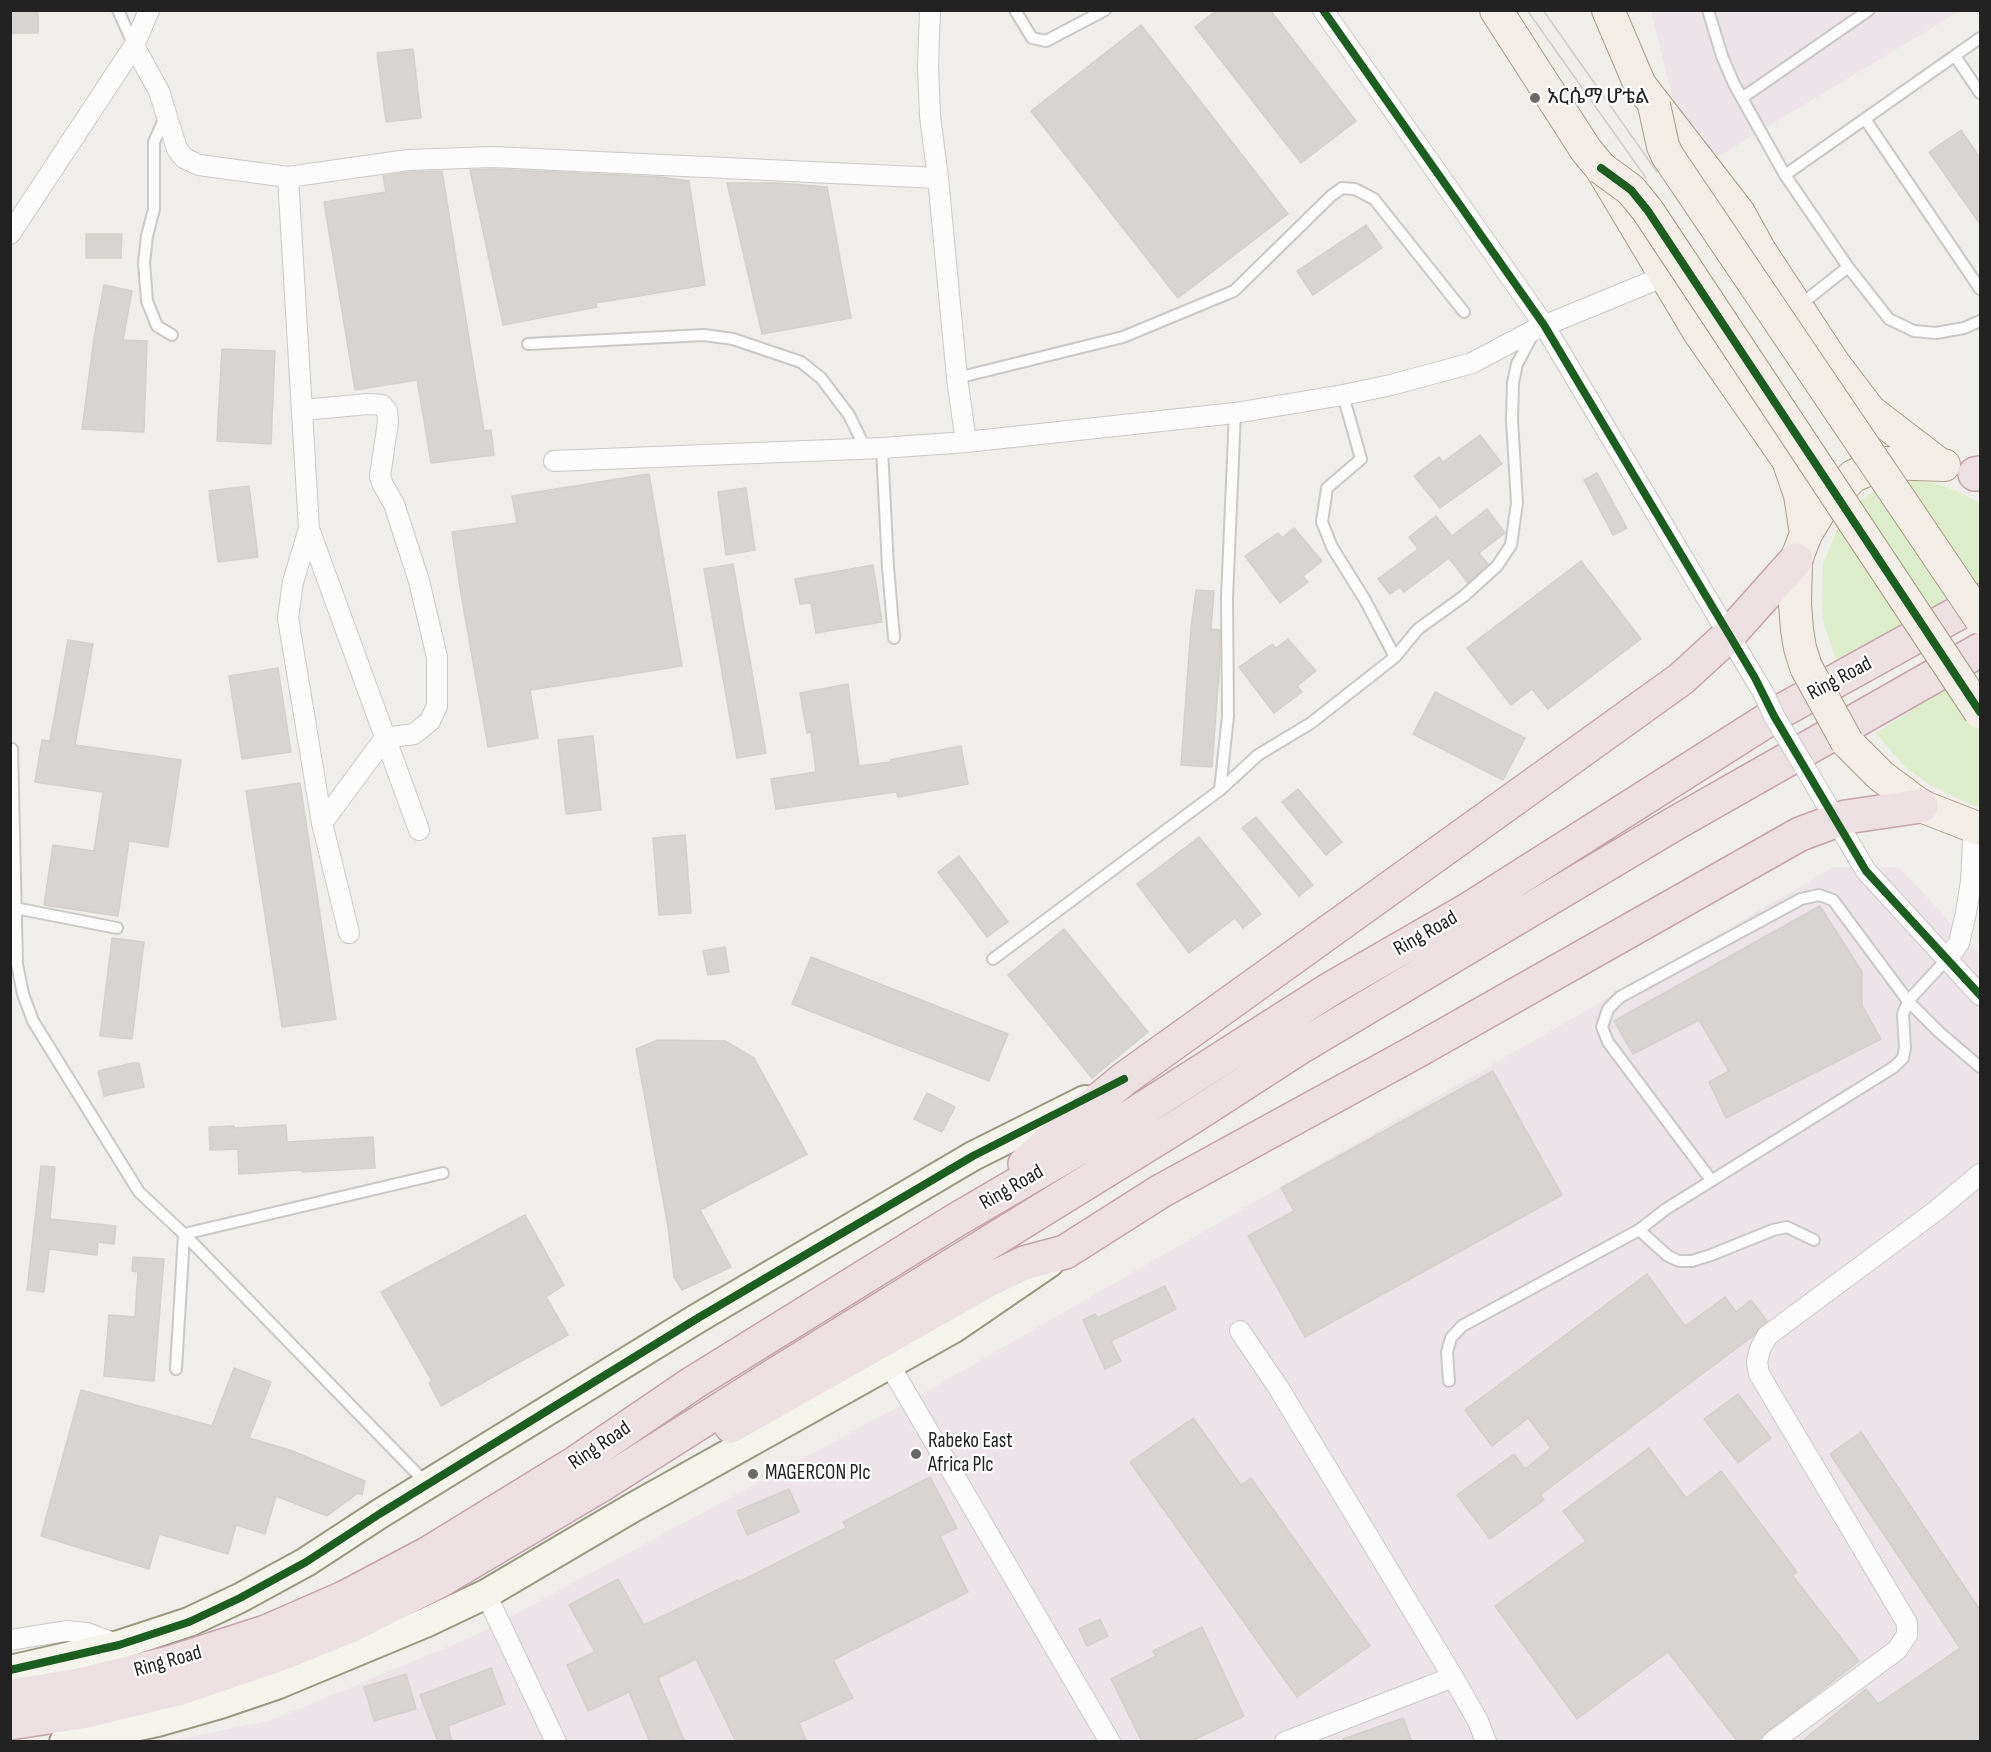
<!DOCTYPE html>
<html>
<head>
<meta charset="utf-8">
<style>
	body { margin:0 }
	#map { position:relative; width:1991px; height:1752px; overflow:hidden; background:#f0eeeb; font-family:"Sofia Sans Condensed",sans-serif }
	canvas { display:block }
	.frame { position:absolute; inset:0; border:12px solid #222; pointer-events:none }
</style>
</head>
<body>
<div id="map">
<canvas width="1991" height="1752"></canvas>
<div class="frame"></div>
</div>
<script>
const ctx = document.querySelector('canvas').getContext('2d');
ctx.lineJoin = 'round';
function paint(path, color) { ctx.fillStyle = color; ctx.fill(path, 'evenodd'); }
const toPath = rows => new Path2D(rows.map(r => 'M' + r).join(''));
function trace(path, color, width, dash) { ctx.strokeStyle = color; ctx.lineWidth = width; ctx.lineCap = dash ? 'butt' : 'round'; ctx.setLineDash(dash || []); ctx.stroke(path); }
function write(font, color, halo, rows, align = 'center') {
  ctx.font = font + ' "Sofia Sans Condensed","Noto Sans Ethiopic",sans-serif'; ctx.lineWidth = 4.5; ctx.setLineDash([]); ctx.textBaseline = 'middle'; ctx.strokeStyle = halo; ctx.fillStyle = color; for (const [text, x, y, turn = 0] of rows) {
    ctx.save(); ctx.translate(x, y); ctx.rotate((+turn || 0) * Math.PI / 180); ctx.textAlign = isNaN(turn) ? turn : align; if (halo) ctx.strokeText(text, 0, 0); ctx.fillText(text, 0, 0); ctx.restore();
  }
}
paint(toPath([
	[1651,11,1960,11,1701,167,1674,104],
	[1834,867,1899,867,1980,954,1980,1741,168,1742,275,1719,478,1634,929,1390]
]), '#ede4e9');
paint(toPath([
	[1908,480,1934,483,1957,491,1980,503,1980,594,1841,673,1824,625,1822,604,1823,564,1841,521,1852,506,1868,495,1887,485],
	[1980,678,1980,807,1958,799,1927,783,1904,766,1876,733,1925,702,1951,688]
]), '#ddeccb');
const building = toPath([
	[10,10,38,10,38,33,10,33,10,10],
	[1217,10,1270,10,1356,121,1301,163,1195,27,1217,10],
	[1141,25,1288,214,1178,298,1031,111,1141,25],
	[413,49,421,118,386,122,377,53,413,49],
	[1961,130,1980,158,1980,224,1929,152,1961,130],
	[493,169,661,177,689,181,705,285,596,303,597,307,503,325,470,170,493,169],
	[442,171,484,431,491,430,494,455,431,463,417,380,355,390,324,202,386,192,383,176,409,172,442,171],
	[727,183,780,183,827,187,851,318,762,334,727,183],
	[1366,225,1382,248,1313,295,1297,271,1366,225],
	[86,234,122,234,121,258,86,258,86,234],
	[104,285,132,291,123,340,147,341,144,432,82,429,94,338,104,285],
	[222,349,275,351,271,444,217,441,222,349],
	[1480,435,1502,464,1440,508,1414,476,1439,457,1443,462,1480,435],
	[1597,473,1627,528,1613,535,1584,480,1597,473],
	[649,474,682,666,530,690,538,738,488,747,460,588,452,532,517,523,512,496,649,474],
	[249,486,258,557,218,562,209,491,249,486],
	[746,488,755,550,726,555,718,492,746,488],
	[1487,509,1505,533,1479,553,1488,564,1468,583,1449,558,1404,592,1400,587,1390,594,1378,579,1418,549,1409,537,1436,516,1452,536,1487,509],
	[1294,528,1322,561,1303,576,1308,582,1280,603,1245,556,1278,533,1282,538,1294,528],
	[1581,561,1641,639,1548,709,1532,689,1511,705,1467,648,1581,561],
	[733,564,766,753,737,758,704,569,733,564],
	[873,565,882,622,816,633,811,603,800,604,795,579,873,565],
	[1196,590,1214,591,1211,629,1220,630,1220,659,1212,767,1181,765,1191,628,1196,590],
	[1288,639,1316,671,1297,686,1302,692,1274,713,1239,667,1272,644,1276,648,1288,639],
	[68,640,93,644,75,745,181,760,168,847,129,841,118,916,44,905,53,845,94,851,103,792,35,782,42,740,50,741,68,640],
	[278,668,291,752,242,759,229,676,278,668],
	[848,684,859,766,891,762,890,760,961,746,968,784,898,797,896,792,776,809,771,779,816,772,811,732,807,733,800,693,848,684],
	[1435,692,1525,738,1503,780,1413,734,1435,692],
	[593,736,601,810,566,814,558,740,593,736],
	[300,783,336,1019,282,1027,246,791,300,783],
	[1298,789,1342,842,1326,855,1282,802,1298,789],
	[1256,817,1313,885,1299,896,1242,828,1256,817],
	[685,835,691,913,659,915,653,838,685,835],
	[1199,837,1261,914,1243,928,1235,918,1189,953,1137,884,1199,837],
	[959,856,1008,922,987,937,938,872,959,856],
	[1820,906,1862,972,1862,1005,1881,1039,1726,1118,1709,1082,1729,1071,1699,1020,1633,1054,1614,1021,1820,906],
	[1064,929,1148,1032,1092,1078,1008,975,1064,929],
	[112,938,144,942,132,1039,100,1036,112,938],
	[725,947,729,972,708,975,703,951,725,947],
	[811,957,1008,1034,989,1081,792,1004,811,957],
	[658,1040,725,1041,754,1058,807,1154,700,1210,731,1267,682,1290,674,1277,668,1227,636,1049,658,1040],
	[133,1063,139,1063,144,1087,104,1096,98,1071,133,1063],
	[1493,1071,1562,1195,1305,1337,1248,1236,1294,1211,1281,1188,1493,1071],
	[927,1093,955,1107,942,1132,914,1119,927,1093],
	[286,1125,287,1142,373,1137,375,1168,302,1172,301,1170,239,1174,238,1149,210,1150,209,1127,234,1126,234,1128,286,1125],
	[41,1166,55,1167,50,1219,116,1226,114,1244,98,1242,97,1255,49,1249,44,1292,27,1290,41,1166],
	[525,1215,564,1285,546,1297,568,1335,441,1406,429,1383,432,1381,381,1292,525,1215],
	[133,1257,164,1259,154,1381,104,1376,109,1315,135,1317,138,1272,132,1271,133,1257],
	[1647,1274,1685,1326,1725,1297,1736,1312,1751,1300,1767,1321,1760,1327,1753,1336,1540,1495,1544,1500,1490,1539,1457,1495,1514,1454,1525,1469,1551,1448,1528,1418,1492,1446,1465,1410,1647,1274],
	[1165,1286,1176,1309,1111,1341,1121,1361,1105,1369,1083,1320,1095,1314,1097,1318,1165,1286],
	[234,1368,271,1382,249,1438,290,1450,365,1481,362,1495,358,1493,327,1516,276,1496,265,1534,236,1525,228,1554,159,1534,149,1569,41,1536,81,1390,212,1426,234,1368],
	[1738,1394,1771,1438,1738,1463,1704,1419,1738,1394],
	[1193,1418,1241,1485,1251,1478,1370,1646,1297,1697,1130,1462,1193,1418],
	[1861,1432,1980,1610,1980,1742,1801,1742,1866,1689,1878,1704,1960,1648,1830,1454,1861,1432],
	[1649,1448,1686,1498,1721,1471,1797,1572,1792,1575,1859,1661,1755,1742,1738,1742,1668,1652,1577,1719,1495,1606,1586,1541,1563,1511,1649,1448],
	[930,1477,957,1528,940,1536,968,1592,833,1660,853,1698,799,1723,807,1742,736,1742,696,1659,658,1678,685,1742,650,1742,629,1692,588,1711,567,1665,595,1652,569,1605,618,1579,644,1625,738,1580,739,1582,846,1528,843,1522,930,1477],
	[789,1489,799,1512,747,1535,737,1511,789,1489],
	[1100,1619,1108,1636,1087,1646,1079,1629,1100,1619],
	[1202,1627,1244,1716,1189,1742,1142,1742,1111,1679,1156,1656,1153,1651,1202,1627],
	[491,1668,505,1704,448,1726,452,1742,438,1742,420,1695,491,1668],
	[406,1674,416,1709,374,1721,364,1687,406,1674],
	[1403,1718,1412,1742,1343,1742,1343,1739,1403,1718]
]);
paint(building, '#d7d4d2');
trace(building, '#d3d0cc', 1.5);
const lane = toPath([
	[118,10,134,46],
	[1015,10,1032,38,1046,41,1105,10],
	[1708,10,1722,56,1734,84,1785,175,1848,267,1800,305],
	[1955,56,1980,93],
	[1742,98,1869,10],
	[166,115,154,142,154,209,147,236,144,263,147,301,157,326,172,335],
	[1865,119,1980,289],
	[1785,175,1980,38],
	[1848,267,1889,319,1914,331,1936,333,1964,328,1980,321],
	[528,344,704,335,733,339,801,362,821,378,849,415,865,448],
	[957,378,1123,337,1234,291,1331,196,1342,188,1355,189,1374,199,1464,312],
	[1343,395,1361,459,1327,488,1322,522,1332,547,1365,600,1395,657],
	[882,448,888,567,894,638],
	[12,749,17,964,23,994,33,1021,139,1192,184,1234,426,1483],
	[1220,790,1228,716,1227,597,1235,413],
	[15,908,117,928],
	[993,959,1220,790,1258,755,1311,723,1395,657,1418,629,1464,596,1497,566,1511,545,1517,503,1512,420,1513,383,1517,364,1533,334],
	[1711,1180,1608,1042,1602,1027,1608,1009,1620,997,1801,899,1819,895,1833,900,1908,1001,1939,1032,1980,1067],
	[1639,1230,1668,1256,1679,1261,1692,1261,1711,1255,1773,1230,1787,1227,1814,1240],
	[184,1234,443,1173],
	[176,1369,184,1234],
	[1449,1381,1447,1352,1451,1338,1462,1326,1639,1230,1666,1209,1894,1067,1903,1058,1905,1048,1903,1014,1908,1001,1947,959]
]);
const street = toPath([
	[930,10,928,66,930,116,938,178,957,378,966,442],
	[1323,10,1544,325,1764,694],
	[134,46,159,91,177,149,184,158,199,165,288,177,408,160,493,157,938,178],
	[288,177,309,529,419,830],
	[10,234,134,46,149,10],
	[302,410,369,404,382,405,387,411,388,422,380,476,383,485,394,504,419,581,437,657,437,706,430,721,414,734,385,738,322,823],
	[554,461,882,448,966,442,1235,413,1343,395,1391,385,1472,363,1536,329,1665,276],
	[309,529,293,582,288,618,322,823,349,933],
	[1804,766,1866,871,1980,995],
	[1947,959,1959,943,1966,913,1971,881,1974,825],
	[1240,1331,1278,1387,1453,1677,1478,1721,1486,1742],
	[889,1364,1110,1742],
	[486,1594,556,1742],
	[10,1640,66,1631,87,1633,119,1645],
	[1285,1742,1453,1677],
	[1772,1742,1897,1650,1907,1635,1907,1623,1759,1374,1757,1362,1760,1349,1767,1336,1937,1210,1980,1174]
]);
const secondary = toPath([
	[10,1670,119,1645,189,1622,240,1598,306,1562,381,1513,698,1318,973,1156,1085,1100],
	[64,1742,157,1722,220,1704,276,1685,425,1623,486,1594,632,1508,954,1328,1049,1263]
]);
const primary = toPath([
	[1496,10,1586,150,1601,168,1699,332,1788,460,1800,495,1806,534],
	[1608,10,1640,85,1739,213,1760,251,1835,365,1870,411,1939,464],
	[1806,667,1800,648,1797,630,1795,604,1796,560,1806,534,1821,509,1853,476,1885,463,1944,465],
	[1847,742,1881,776,1921,806,1980,829]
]);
const highway = toPath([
	[1975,474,1980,473],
	[1025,1164,1066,1127,1124,1079,1681,679,1729,635,1796,560],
	[731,1426,987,1281,1024,1263,1065,1252,1161,1191,1415,1052,1800,834,1846,817,1921,806],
	[10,1696,80,1685,173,1662,266,1632,344,1598,427,1554,577,1462,693,1383,956,1220,1105,1133,1332,988,1471,908,1783,710,1980,601],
	[10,1723,87,1711,181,1688,281,1654,350,1626,439,1581,601,1485,778,1373,1186,1121,1302,1046,1674,824,1980,650]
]);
trace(lane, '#c9c8c7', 14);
trace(street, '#c9c8c7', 22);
trace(secondary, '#999a82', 32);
trace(primary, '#a79c86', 34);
trace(highway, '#c5a2ac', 36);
trace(lane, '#fdfcfc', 10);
trace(street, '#fdfcfc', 20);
trace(secondary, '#f4f4ed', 28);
trace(primary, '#f3ede7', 32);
trace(highway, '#ece0e2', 33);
trace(toPath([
	[1527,10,1646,178],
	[1543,10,1657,172]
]), '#ccc', 1.5);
const streetBridge = toPath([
	[1764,694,1774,716,1804,766]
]);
const primaryBridge = toPath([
	[1654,105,1663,146,1667,155,1980,618],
	[1601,168,1631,190,1648,211,1980,712],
	[1806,667,1847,742]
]);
trace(streetBridge, '#c9c8c7', 22, []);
trace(primaryBridge, '#a79c86', 34, []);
trace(streetBridge, '#fdfcfc', 20);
trace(primaryBridge, '#f3ede7', 32);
trace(toPath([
	[1323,10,1544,325,1755,678,1774,716,1866,871,1980,995],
	[1601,168,1631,190,1648,211,1980,712],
	[10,1670,119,1645,189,1622,240,1598,306,1562,381,1513,698,1318,973,1156,1124,1079]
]), '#1b5e20', 8);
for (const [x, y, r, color] of [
	[1535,98,6,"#6a6968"],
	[916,1454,6,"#6a6968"],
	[753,1474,6,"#6a6968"]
]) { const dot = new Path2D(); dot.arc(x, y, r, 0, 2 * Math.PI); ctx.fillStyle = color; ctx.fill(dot); trace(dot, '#fff', 2); }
write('21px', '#222', '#fff', [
	["አርሴማ ሆቴል",1547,98],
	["Rabeko East",928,1442],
	["Africa Plc",928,1466],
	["MAGERCON Plc",765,1474]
], 'left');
write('21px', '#222', '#fff', [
	["Ring Road",1840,679,-28],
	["Ring Road",1426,934,-30],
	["Ring Road",1012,1188,-30],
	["Ring Road",600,1446,-34],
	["Ring Road",168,1662,-16]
]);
</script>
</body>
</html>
